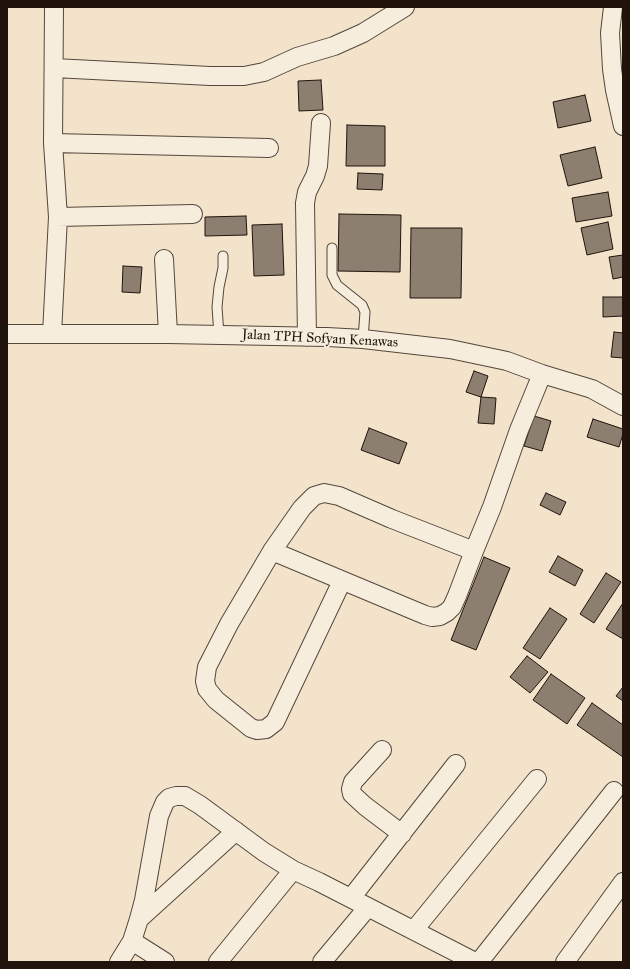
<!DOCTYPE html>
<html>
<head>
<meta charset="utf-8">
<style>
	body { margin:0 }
	#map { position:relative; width:630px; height:969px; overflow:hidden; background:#f2e3ca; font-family:"IM FELL Great Primer",serif }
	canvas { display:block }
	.frame { position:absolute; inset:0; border:8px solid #20130c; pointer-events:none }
</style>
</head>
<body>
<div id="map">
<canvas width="630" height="969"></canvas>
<div class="frame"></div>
</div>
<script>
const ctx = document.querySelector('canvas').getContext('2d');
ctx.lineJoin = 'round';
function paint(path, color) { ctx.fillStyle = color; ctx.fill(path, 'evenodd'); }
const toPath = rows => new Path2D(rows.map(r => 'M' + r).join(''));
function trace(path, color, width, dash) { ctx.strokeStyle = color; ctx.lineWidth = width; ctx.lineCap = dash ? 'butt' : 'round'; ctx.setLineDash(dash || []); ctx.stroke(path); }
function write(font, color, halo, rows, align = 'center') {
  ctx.font = font + ' "IM FELL Great Primer",serif'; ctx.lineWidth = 4; ctx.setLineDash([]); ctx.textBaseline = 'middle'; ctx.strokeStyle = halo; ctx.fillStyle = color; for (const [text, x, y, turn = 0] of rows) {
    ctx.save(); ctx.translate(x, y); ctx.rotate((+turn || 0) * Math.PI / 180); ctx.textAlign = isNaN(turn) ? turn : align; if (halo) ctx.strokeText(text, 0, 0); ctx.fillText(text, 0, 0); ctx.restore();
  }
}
const building = toPath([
	[321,80,323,110,299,111,298,81,321,80],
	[585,95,591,121,558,128,553,102,585,95],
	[347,125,385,126,385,166,346,166,347,125],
	[595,147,602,178,568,186,560,155,595,147],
	[358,173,383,174,382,190,357,189,358,173],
	[608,192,612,216,576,222,572,198,608,192],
	[339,214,401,215,400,272,338,271,339,214],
	[246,216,247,235,205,236,205,217,246,216],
	[608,222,613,249,587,255,581,228,608,222],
	[282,224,284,275,254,276,252,225,282,224],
	[411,228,462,228,461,298,410,298,411,228],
	[623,255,623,277,613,279,609,257,623,255],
	[123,266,142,267,140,293,122,292,123,266],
	[603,297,623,297,623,316,603,317,603,297],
	[614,332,623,333,623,358,611,357,614,332],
	[474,371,488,376,481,397,466,392,474,371],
	[481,397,496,398,494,424,478,423,481,397],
	[534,416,551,421,542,451,524,446,534,416],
	[593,419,623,429,623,434,619,447,587,437,593,419],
	[369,428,407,443,399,464,361,450,369,428],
	[546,493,566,502,560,515,540,505,546,493],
	[558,556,583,570,575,586,549,572,558,556],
	[484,557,510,568,476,650,451,640,484,557],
	[606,573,621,582,594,623,580,614,606,573],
	[623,603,623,639,606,629,623,603],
	[550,608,567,619,540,659,523,648,550,608],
	[527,656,548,672,530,693,510,677,527,656],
	[551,674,585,698,567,724,533,700,551,674],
	[623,687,623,701,616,696,623,687],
	[592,703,623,725,623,757,577,725,592,703]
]);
paint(building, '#8d7f6f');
trace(building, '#20130c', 1);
const service = toPath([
	[332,248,332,275,337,285,362,305,365,312,363,339],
	[219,335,217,307,219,287,223,268,223,256]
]);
const minor = toPath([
	[613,7,610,33,612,69,615,90,623,126],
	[54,68,210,76,244,76,264,72,297,57,334,46,363,33,405,7],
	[53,143,269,148],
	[58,217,193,214],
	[164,259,168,334],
	[7,334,168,334,327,337,363,339,450,349,507,361,542,374,592,389,623,406],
	[52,334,58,217,53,143,54,7],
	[307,337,305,203,307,192,315,176,318,166,321,123],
	[272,551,425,615,432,617,440,616,447,612,452,607,457,596,474,551],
	[342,581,275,722,266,729,257,730,251,728,216,700,207,689,205,681,207,667,229,624,272,551,302,508,314,496,324,493,339,496,392,519,474,551,492,507,519,430,542,374],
	[382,750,353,782,351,789,352,794,365,806,402,834],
	[351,898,456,764],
	[139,919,236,831],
	[414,930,537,779],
	[132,941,165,962],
	[119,962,132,941,139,919,144,900,159,816,165,802,169,798,176,796,185,796,200,805,264,852,293,870,319,882,475,962],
	[218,962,293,870],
	[322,962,368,907],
	[479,962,614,791],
	[565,962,623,882]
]);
trace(service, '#54473c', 11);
trace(minor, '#54473c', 20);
trace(service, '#f7eddd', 9);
trace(minor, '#f7eddd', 18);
write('14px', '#20130c', '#f7eddd', [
	["Jalan TPH Sofyan Kenawas",320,339,3]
]);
</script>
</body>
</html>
